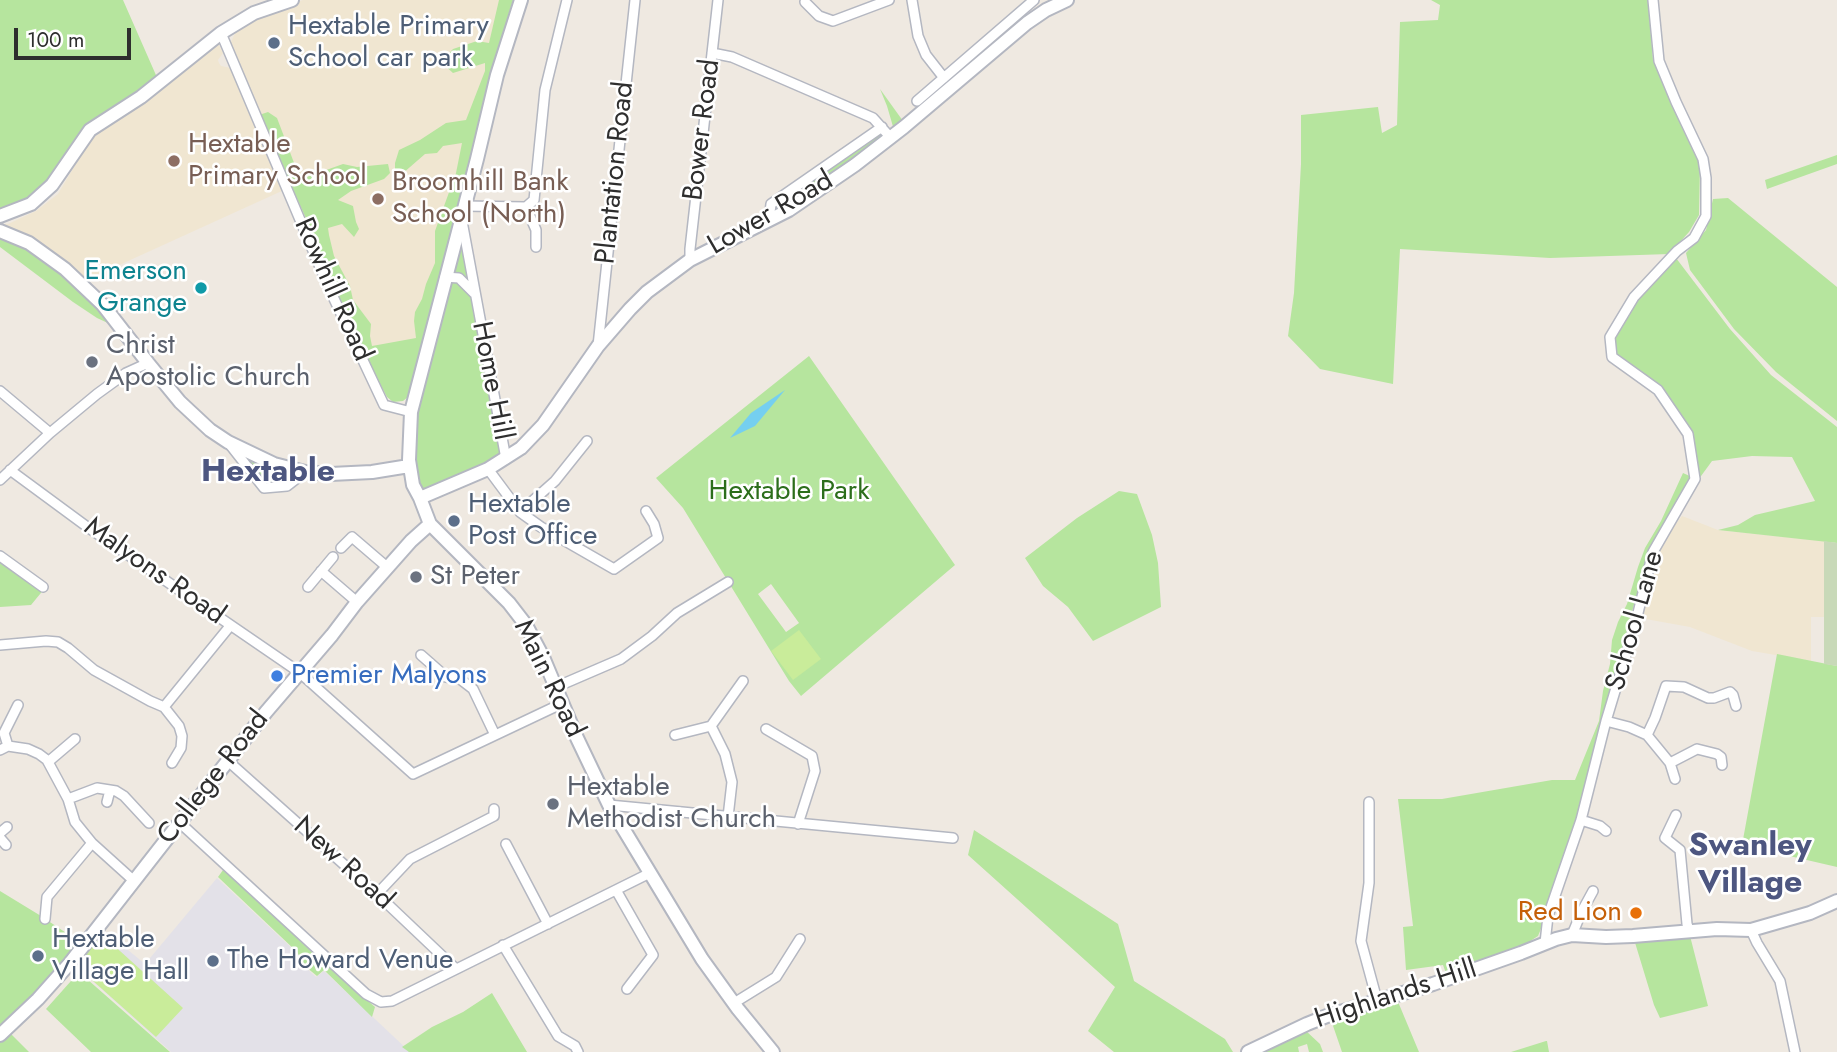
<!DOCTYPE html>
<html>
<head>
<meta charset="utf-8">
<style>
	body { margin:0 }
	#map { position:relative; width:1837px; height:1052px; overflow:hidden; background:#efe9e1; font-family:Jost,sans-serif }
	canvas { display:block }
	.scale { position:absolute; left:14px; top:28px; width:117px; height:32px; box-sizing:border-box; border:4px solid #2e2e2e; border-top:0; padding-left:9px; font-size:21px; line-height:24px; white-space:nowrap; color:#2e2e2e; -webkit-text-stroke:5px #fff; paint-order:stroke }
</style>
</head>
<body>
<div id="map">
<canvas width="1837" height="1052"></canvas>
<div class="scale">100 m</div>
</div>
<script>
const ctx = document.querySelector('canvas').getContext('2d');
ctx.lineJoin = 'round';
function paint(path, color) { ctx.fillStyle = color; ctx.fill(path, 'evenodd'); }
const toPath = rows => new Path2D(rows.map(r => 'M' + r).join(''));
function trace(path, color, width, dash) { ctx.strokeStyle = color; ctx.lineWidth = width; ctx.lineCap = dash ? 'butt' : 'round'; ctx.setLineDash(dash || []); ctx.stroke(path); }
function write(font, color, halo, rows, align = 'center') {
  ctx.font = font + ' Jost,sans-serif'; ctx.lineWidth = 5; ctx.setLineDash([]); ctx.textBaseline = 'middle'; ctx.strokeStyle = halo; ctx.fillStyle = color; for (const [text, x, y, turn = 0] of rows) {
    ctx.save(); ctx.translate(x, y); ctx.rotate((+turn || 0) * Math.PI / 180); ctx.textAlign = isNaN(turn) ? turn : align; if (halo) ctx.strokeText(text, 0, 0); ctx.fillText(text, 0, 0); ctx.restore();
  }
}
paint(toPath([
	[217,878,297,953,306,968,316,977,324,971,410,1052,171,1052,75,965,99,926,145,964]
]), '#e3e1e8');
paint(toPath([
	[303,0,513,0,494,62,418,359,379,382,375,372,330,279,317,245,230,44,238,27,286,5],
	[217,41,223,53,218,60,219,63,221,66,231,68,284,190,82,282,0,228,0,224,8,224,36,211,58,194,94,133],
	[1682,516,1718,530,1824,541,1825,617,1811,617,1811,661,1752,651,1690,627,1640,618,1661,542]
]), '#f0e6d1');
paint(toPath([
	[0,0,123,0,159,82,90,130,52,185,0,215],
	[499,0,513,0,494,62,425,337,408,397,403,401,393,402,387,397,379,382,330,279,309,225,259,115,268,112,277,118,296,168,304,178,343,164,357,167,388,164,390,173,384,179,351,191,338,200,353,206,356,222,359,229,354,237,342,224,328,228,329,235,334,256,350,286,353,300,371,324,370,336,372,346,416,338,414,321,415,312,422,299,426,284,435,263,435,231,456,173,462,143,443,146,437,153,425,154,402,174,399,170,395,170,395,163,399,150,420,140,446,123,466,120,485,71,485,63,453,73,441,62,453,49,477,41,489,43],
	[1431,0,1648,0,1653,60,1700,165,1699,215,1689,232,1669,254,1550,258,1400,249,1393,384,1320,369,1288,336,1294,293,1301,164,1301,115,1378,107,1382,133,1397,125,1400,22,1438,20,1440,5],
	[880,89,903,121,894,130,887,106],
	[880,133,883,135,882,139,789,206,775,211,774,209],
	[1837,155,1837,164,1767,189,1765,180],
	[1728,198,1837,287,1837,421,1776,372,1734,329,1690,270,1686,253,1706,230,1713,199],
	[462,216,506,459,421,498,409,442],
	[0,231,29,243,103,305,110,324,97,318,73,302,0,247],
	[1676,258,1730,329,1771,375,1837,427,1837,543,1718,530,1738,525,1755,515,1815,501,1792,457,1752,456,1712,461,1669,520,1651,549,1630,618,1606,721,1579,815,1566,848,1547,914,1538,936,1515,951,1447,976,1443,965,1406,970,1403,927,1413,926,1398,799,1442,799,1552,780,1575,780,1599,721,1603,691,1610,664,1612,640,1618,622,1627,604,1638,567,1645,548,1661,521,1683,473,1694,478,1688,434,1658,390,1612,357,1610,337,1637,298],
	[809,356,955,565,801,696,789,681,683,508,656,478],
	[771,584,799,623,786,632,758,594],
	[229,444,303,472,287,484,263,486],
	[1119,491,1137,494,1152,535,1158,563,1161,607,1093,641,1068,607,1043,586,1025,558,1077,518],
	[0,558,45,588,31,605,0,607],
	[1777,654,1837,666,1837,867,1742,845],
	[974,830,1118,924,1134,981,1225,1039,1233,1052,1114,1052,1088,1031,1115,987,968,855],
	[223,870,242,885,316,956,375,1007,372,1017,324,970,317,976,306,967,297,952,218,877],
	[0,891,41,916,81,943,52,978,0,1031],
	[1689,932,1708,1006,1660,1018,1654,1005,1633,936],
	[79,972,170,1052,91,1052,46,1009],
	[492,993,527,1052,409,1052,402,1047,432,1027,463,1012],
	[1396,997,1419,1052,1342,1052,1331,1020],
	[1305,1030,1320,1044,1323,1052,1309,1052,1307,1044,1298,1047,1299,1052,1260,1052],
	[8,1031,29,1052,0,1052,0,1039],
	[1547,1041,1549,1052,1511,1052,1546,1041]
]), '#b6e59e');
paint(toPath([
	[1824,541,1837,543,1837,666,1824,664]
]), '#c8d9b8');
paint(toPath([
	[799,630,821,659,793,680,771,651],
	[99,932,183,1008,156,1037,75,965]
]), '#c9ec9a');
paint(toPath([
	[785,390,755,426,730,438,751,413]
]), '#75cff0');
const street = toPath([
	[912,0,918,36,926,55,944,78],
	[805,2,819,16,833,21,889,0],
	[221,33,328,286,384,405,411,412],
	[712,53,732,57,873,118,891,138],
	[917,101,1034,0],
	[464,206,526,207,534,200,545,90,567,0],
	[526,207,536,230,536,247],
	[462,221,506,459],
	[769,221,771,204,882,127],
	[690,260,690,249,718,0],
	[445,277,459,278,474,293],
	[598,346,635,0],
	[0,391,50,433],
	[231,446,264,488,287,486,305,472],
	[488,469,520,512,541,527,614,569,658,538,654,524,646,511],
	[10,470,86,526,299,672,413,774,563,703],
	[0,480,50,433,97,394,126,373,148,363],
	[520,512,555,481,587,441],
	[341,548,352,537,387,567],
	[0,556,43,587],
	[321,571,357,602],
	[308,587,333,557],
	[0,645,46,641,58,642,68,648,94,670,150,701,164,707,179,726,182,736,181,748,172,763],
	[421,655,446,677,460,679,473,689,495,735],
	[556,687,621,659,652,636,677,613,728,582],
	[164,707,230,626],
	[1606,721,1629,727,1647,735,1670,763,1675,779],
	[766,729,812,756,815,771,798,824],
	[675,735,711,726],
	[1647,735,1655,718,1666,686,1684,687,1708,698,1714,698,1730,692,1733,695,1736,706],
	[8,746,4,733,18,705],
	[0,750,8,746,28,749,39,754,47,760,68,799,75,822,92,843,133,880],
	[228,761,377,894,456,969],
	[48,762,75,739],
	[1670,763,1697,749,1717,754,1721,757,1722,765],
	[68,799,97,788,116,791,124,796,149,823],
	[107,802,110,790],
	[1369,802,1369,883,1361,941,1377,1000],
	[609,805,953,838],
	[1676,815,1665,838,1680,850,1687,924,1690,932],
	[728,817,732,782,725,754,711,726,743,681],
	[1581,820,1600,826,1606,831],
	[179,822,366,994,381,1002,392,1001,650,873],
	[0,833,7,827],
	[0,838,6,845],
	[506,844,548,924],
	[616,890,653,955,627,989],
	[377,894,410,859,494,816,494,809],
	[45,919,47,897,92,843],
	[1751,930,1757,943,1780,981,1795,1052],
	[1572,935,1581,913,1593,891],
	[1545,943,1548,916,1581,820,1606,721,1635,625,1653,552,1695,479,1688,434,1658,390,1612,357,1610,337,1634,297,1677,251,1694,238,1706,216,1706,178,1703,159,1676,102,1659,61,1653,0],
	[503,945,558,1036,575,1046,578,1052],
	[734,1003,776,977,800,939]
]);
const secondary = toPath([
	[521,0,497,75,477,159,411,412,409,460,413,485,420,498,430,524,509,603,526,625,543,657,577,738,609,805,702,959,738,1009,773,1052],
	[0,216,31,204,52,185,90,130,141,97,221,33,254,13,292,0],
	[0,231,29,243,65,269,103,305,148,363,180,402,210,430,228,442,274,464,305,472,331,474,372,472,409,466],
	[420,498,488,469,521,448,543,425,598,346,630,309,647,292,690,260,789,210,855,165,904,127,1027,23,1046,10,1067,0],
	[0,1035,38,999,70,963,266,712,332,635,357,602,411,541,430,524],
	[1248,1052,1307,1024,1327,1016,1433,984,1521,953,1556,939,1572,935,1606,937,1633,936,1717,929,1751,930,1810,913,1837,901]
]);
trace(street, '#b4b7c1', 12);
trace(secondary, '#b4b7c1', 16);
trace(street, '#fff', 9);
trace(secondary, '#fff', 12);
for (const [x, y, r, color] of [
	[274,43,7,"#5c6f8a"],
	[174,161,7,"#8d6e63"],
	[378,199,7,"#8d6e63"],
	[201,288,7,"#0f9aa8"],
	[92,362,7,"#6b7280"],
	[454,521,7,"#5c6f8a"],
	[416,577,7,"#6b7280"],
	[277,676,7,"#3f7fe0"],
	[553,804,7,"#6b7280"],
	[1636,913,7,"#e8710a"],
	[38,956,7,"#5c6f8a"],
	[213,961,7,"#5c6f8a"]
]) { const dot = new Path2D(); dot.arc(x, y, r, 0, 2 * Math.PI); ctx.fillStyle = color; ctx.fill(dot); trace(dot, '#fff', 2.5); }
write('28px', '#4e5e75', '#fff', [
	["Hextable Primary",288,27],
	["School car park",288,59],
	["Hextable",468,505],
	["Post Office",468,537],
	["Hextable",52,940],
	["Village Hall",52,972],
	["The Howard Venue",227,961]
], 'left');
write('28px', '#2e2e2e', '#fff', [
	["Bower Road",703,130,-83],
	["Plantation Road",616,173,-84],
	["Lower Road",771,214,-30],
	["Rowhill Road",332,290,66],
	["Home Hill",491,381,79],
	["Malyons Road",154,572,35],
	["School Lane",1636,621,-74],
	["Main Road",548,679,64],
	["College Road",214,778,-52],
	["New Road",343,864,42],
	["Highlands Hill",1396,995,-18]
]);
write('28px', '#785e54', '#fff', [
	["Hextable",188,145],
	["Primary School",188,177],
	["Broomhill Bank",392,183],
	["School (North)",392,215]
], 'left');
write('28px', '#0d838f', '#fff', [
	["Emerson",187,272],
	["Grange",187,304]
], 'right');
write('28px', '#5b616d', '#fff', [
	["Christ",106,346],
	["Apostolic Church",106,378],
	["St Peter",430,577],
	["Hextable",567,788],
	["Methodist Church",567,820]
], 'left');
write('28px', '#2c6e1b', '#fff', [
	["Hextable Park",789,492]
]);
write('28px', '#366cbe', '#fff', [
	["Premier Malyons",291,676]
], 'left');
write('28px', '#c56008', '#fff', [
	["Red Lion",1622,913]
], 'right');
write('bold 32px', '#4d5680', '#fff', [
	["Hextable",268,473],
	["Swanley",1750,847],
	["Village",1750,884]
]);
</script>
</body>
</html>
